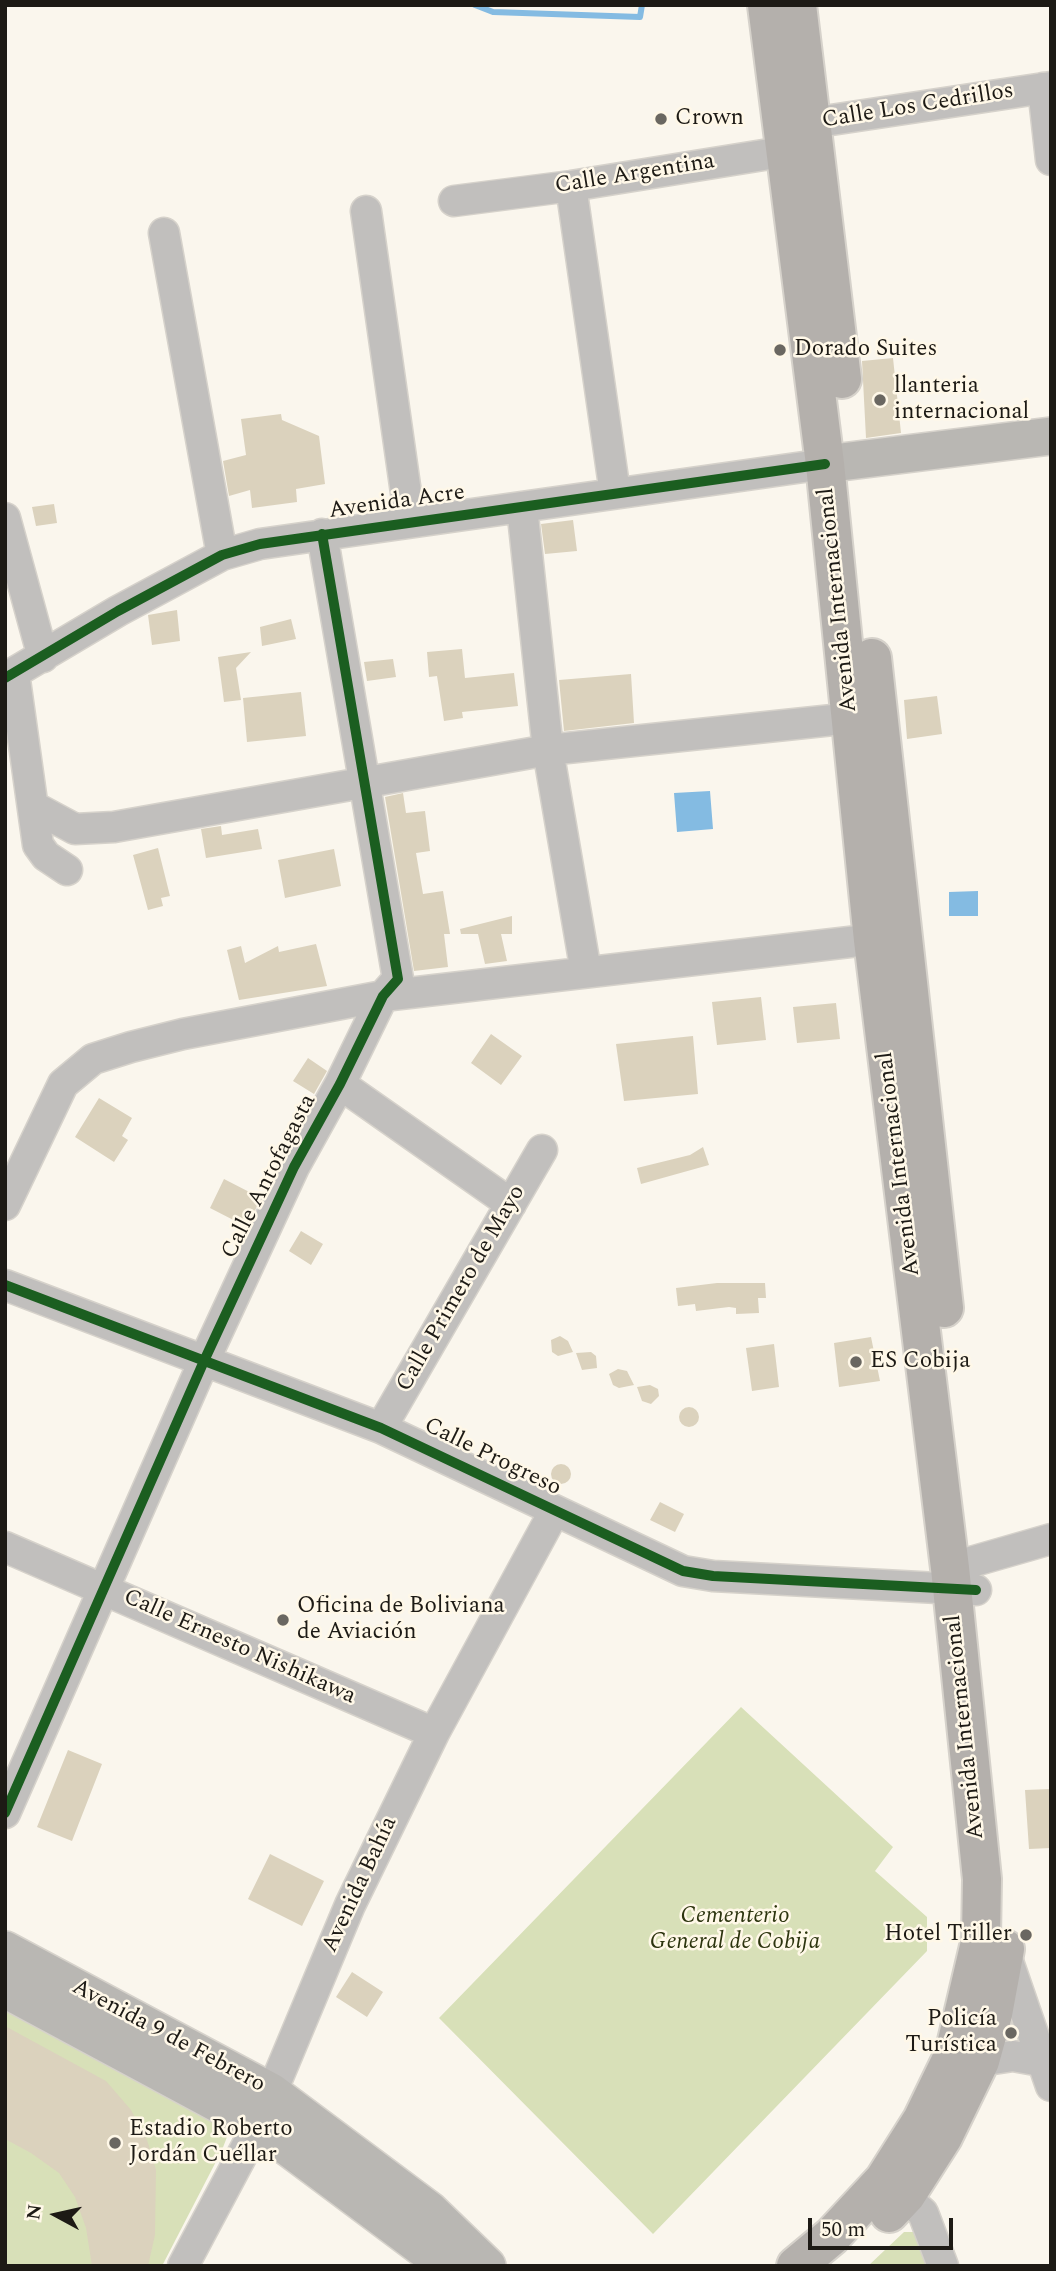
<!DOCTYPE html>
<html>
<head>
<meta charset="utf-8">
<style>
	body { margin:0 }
	#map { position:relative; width:1056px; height:2271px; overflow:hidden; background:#faf6ed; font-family:Spectral,serif }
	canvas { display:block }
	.frame { position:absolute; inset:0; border:7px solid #1d1a15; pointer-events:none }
	.north { position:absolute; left:21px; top:2180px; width:70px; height:70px; -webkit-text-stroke:5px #fff8e8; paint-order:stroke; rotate:278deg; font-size:19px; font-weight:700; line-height:28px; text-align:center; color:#1d1a15 }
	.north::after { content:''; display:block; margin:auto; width:24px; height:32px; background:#1d1a15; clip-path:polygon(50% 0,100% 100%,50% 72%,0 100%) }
	.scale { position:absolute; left:808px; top:2218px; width:145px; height:32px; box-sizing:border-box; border:4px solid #1d1a15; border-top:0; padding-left:9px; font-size:21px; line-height:24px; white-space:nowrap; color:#1d1a15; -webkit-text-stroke:5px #fff8e8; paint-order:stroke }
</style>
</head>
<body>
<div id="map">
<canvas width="1056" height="2271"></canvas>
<div class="frame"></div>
<div class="north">N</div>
<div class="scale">50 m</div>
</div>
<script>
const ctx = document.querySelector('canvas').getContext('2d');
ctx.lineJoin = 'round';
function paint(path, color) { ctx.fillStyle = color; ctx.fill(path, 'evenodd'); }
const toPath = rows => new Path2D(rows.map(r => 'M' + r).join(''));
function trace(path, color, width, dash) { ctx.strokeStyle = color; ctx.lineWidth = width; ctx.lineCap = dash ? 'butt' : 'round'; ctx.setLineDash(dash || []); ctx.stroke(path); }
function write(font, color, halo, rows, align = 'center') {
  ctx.font = font + ' Spectral,serif'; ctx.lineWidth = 5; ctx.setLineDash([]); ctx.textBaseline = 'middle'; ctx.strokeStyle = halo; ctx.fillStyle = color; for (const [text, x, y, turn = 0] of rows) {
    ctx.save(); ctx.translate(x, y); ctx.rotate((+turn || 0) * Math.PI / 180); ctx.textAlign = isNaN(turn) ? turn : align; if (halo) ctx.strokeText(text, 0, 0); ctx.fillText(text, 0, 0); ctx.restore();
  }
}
paint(toPath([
	[741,1707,893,1847,875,1871,927,1917,927,1951,653,2234,439,2018],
	[5,2011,206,2111,220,2123,227,2137,222,2150,162,2266,5,2266],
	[904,2232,917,2232,930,2266,868,2266]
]), '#d8e0b8');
paint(toPath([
	[710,791,713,829,677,832,674,793],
	[978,891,978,916,949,916,949,892]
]), '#84bbe2');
trace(toPath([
	[475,5,493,12,640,17,642,5]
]), '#84bbe2', 6);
paint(toPath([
	[893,358,901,433,866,438,862,361],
	[281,414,282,420,319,436,325,484,296,489,297,502,252,508,250,490,229,496,223,461,246,455,241,419],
	[54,504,57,523,36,526,32,507],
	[573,520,577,551,545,554,541,524],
	[177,610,180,641,152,645,148,615],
	[291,619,296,639,262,646,260,627],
	[462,649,465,678,514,673,518,706,462,712,463,718,444,721,437,676,429,677,427,652],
	[251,652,236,668,241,700,224,702,218,657],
	[393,659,396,677,367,681,364,662],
	[631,674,634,723,564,731,559,680],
	[301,692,306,736,247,742,243,698],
	[937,696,942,734,907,739,904,700],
	[403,793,406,813,425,811,430,851,416,853,423,894,443,891,450,934,444,934,448,967,414,971,385,797],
	[221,826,222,835,258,829,262,849,206,858,201,829],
	[158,848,170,896,161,898,163,906,148,910,133,855],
	[334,849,341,886,285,898,278,860],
	[512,916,512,934,501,934,507,961,485,964,478,934,461,934,460,929],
	[316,944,327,986,239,1000,227,950,241,946,245,963,278,946,279,952],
	[761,997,766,1040,717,1045,712,1002],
	[836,1003,840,1039,797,1043,793,1007],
	[491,1034,522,1056,501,1085,471,1063],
	[693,1036,698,1094,624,1101,616,1044],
	[308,1058,327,1071,314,1094,293,1081],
	[99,1098,132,1118,122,1136,128,1140,114,1162,75,1137],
	[703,1147,709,1165,641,1184,637,1168,690,1155],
	[224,1179,261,1198,247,1227,210,1208],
	[301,1231,323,1244,311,1265,289,1251],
	[717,1283,765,1283,766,1298,758,1298,759,1313,736,1314,736,1308,729,1307,696,1311,695,1304,678,1306,676,1288],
	[560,1336,568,1341,573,1352,558,1356,552,1352,551,1340],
	[871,1337,880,1381,839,1387,834,1343],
	[774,1344,779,1387,752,1391,746,1348],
	[591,1352,596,1356,597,1368,582,1370,576,1353],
	[618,1369,627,1371,634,1385,619,1388,613,1385,609,1374],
	[650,1385,658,1389,659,1396,651,1404,642,1401,637,1387],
	'679 1417a10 10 0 1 1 20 0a10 10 0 1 1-20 0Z',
	'551 1474a10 10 0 1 1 20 0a10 10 0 1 1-20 0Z',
	[660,1502,684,1514,675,1532,650,1520],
	[68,1750,102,1764,72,1841,37,1827],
	[1051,1789,1051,1848,1029,1849,1025,1790],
	[270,1854,324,1881,302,1926,248,1899],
	[352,1972,383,1992,367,2017,336,1997],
	[5,2026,106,2081,131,2110,147,2140,156,2170,155,2235,148,2266,92,2266,86,2228,75,2197,59,2173,31,2153,5,2139]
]), '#dbd2bd');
const minor = toPath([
	[1043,88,1051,160],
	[791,126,1051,87],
	[571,186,615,493],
	[454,201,571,186,807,148],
	[366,211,410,521],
	[164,233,222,555],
	[522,507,548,750,586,972],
	[5,518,43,657],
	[14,673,38,845,46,856,67,870],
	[5,678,118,611,222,555,260,544,825,464],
	[34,807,75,829,114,827,548,750,852,718],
	[340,1084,511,1204],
	[5,1205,63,1084,93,1059,131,1047,183,1034,383,996,893,937],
	[5,1285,381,1428,683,1571,713,1576,976,1590],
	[381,1428,542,1150],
	[5,1547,434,1733],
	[950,1568,1051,1539],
	[5,1813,204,1361,294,1167,340,1084,383,996,398,979,322,534],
	[1005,1953,1051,2086],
	[980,2061,1013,2056,1041,2061],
	[890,2184,923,2213,943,2266],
	[183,2266,258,2125,350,1905,434,1733,554,1512]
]);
const major = toPath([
	[825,464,1051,436],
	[5,1950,271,2092,429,2210,487,2266],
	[5,1989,258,2125,447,2266]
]);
const highway = toPath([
	[767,5,825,464,873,940,950,1568,982,1879,981,1938,954,2054,922,2120,884,2180,832,2236,796,2266],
	[797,5,842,379],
	[872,658,944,1308],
	[889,2213,906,2195,943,2137,980,2061,993,2014,1005,1949]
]);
trace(minor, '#d6d2cb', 33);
trace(major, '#d6d2cb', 40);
trace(highway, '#d6d2cb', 42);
trace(minor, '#c1bfbd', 30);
trace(major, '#b9b7b3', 37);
trace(highway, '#b4b0ac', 38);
trace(toPath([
	[5,678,118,611,222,555,260,544,825,464],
	[5,1285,381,1428,683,1571,713,1576,976,1590],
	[5,1813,204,1361,294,1167,340,1084,383,996,398,979,322,534]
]), '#1b5e20', 10);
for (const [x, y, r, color] of [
	[661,119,7,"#6a6761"],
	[780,350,7,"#6a6761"],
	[880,400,7,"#6a6761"],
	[856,1362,7,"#6a6761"],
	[283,1620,7,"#6a6761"],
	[1026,1935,7,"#6a6761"],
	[1011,2033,7,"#6a6761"],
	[115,2143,7,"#6a6761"]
]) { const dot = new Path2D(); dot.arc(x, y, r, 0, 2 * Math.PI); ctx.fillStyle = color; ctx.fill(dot); trace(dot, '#fff8e8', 2.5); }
write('23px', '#1d1a15', '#fff8e8', [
	["Calle Los Cedrillos",918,107,-9],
	["Calle Argentina",635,175,-9],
	["Avenida Acre",397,503,-8],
	["Avenida Internacional",839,600,-96],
	["Avenida Internacional",900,1164,-97],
	["Calle Antofagasta",270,1177,-63],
	["Calle Primero de Mayo",462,1289,-60],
	["Calle Progreso",492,1458,26],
	["Calle Ernesto Nishikawa",239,1648,24],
	["Avenida Internacional",966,1727,-96],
	["Avenida Bahía",361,1885,-65],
	["Avenida 9 de Febrero",168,2037,28]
]);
write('23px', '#1d1a15', '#fff8e8', [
	["Crown",675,119],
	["Dorado Suites",794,350],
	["llanteria",894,387],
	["internacional",894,413],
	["ES Cobija",870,1362],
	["Oficina de Boliviana",297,1607],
	["de Aviación",297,1633],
	["Hotel Triller",1012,1935,"right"],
	["Policía",997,2020,"right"],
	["Turística",997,2046,"right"],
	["Estadio Roberto",129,2130],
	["Jordán Cuéllar",129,2156]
], 'left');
write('italic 23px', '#2c340e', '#fff8e8', [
	["Cementerio",735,1917],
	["General de Cobija",735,1943]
]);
</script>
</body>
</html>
